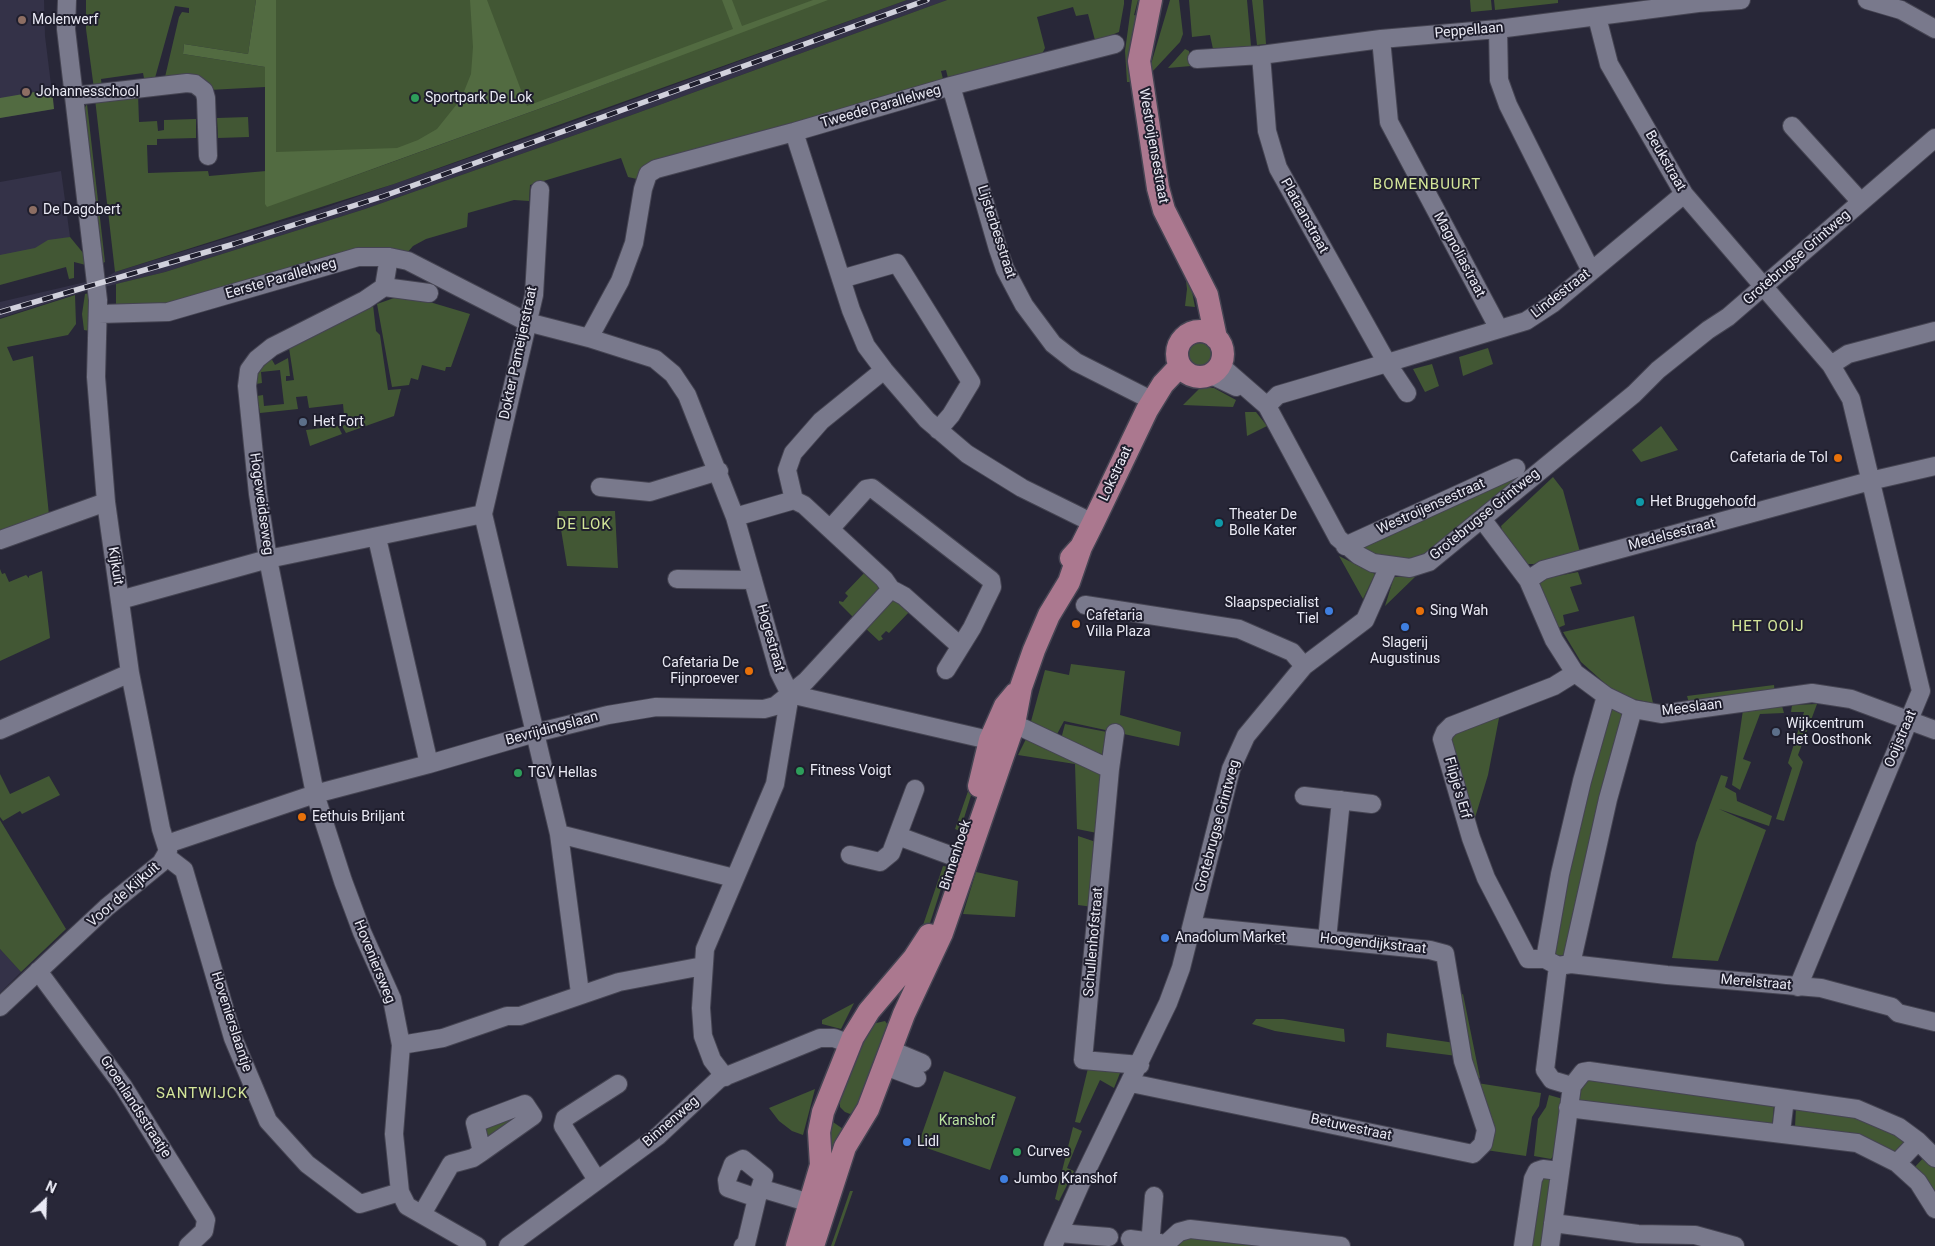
<!DOCTYPE html>
<html>
<head>
<meta charset="utf-8">
<style>
	body { margin:0 }
	#map { position:relative; width:1935px; height:1246px; overflow:hidden; background:#282738; font-family:Roboto,sans-serif }
	canvas { display:block }
	.north { position:absolute; left:20px; top:1176px; width:50px; height:50px; -webkit-text-stroke:4px #1f1e2d; paint-order:stroke; rotate:24deg; font-size:14px; font-weight:700; line-height:20px; text-align:center; color:#eaeaf5 }
	.north::after { content:''; display:block; margin:auto; width:18px; height:22px; background:#eaeaf5; clip-path:polygon(50% 0,100% 100%,50% 72%,0 100%) }
</style>
</head>
<body>
<div id="map">
<canvas width="1935" height="1246"></canvas>
<div class="north">N</div>
</div>
<script>
const ctx = document.querySelector('canvas').getContext('2d');
ctx.lineJoin = 'round';
function paint(path, color) { ctx.fillStyle = color; ctx.fill(path, 'evenodd'); }
const toPath = rows => new Path2D(rows.map(r => 'M' + r).join(''));
function trace(path, color, width, dash) { ctx.strokeStyle = color; ctx.lineWidth = width; ctx.lineCap = dash ? 'butt' : 'round'; ctx.setLineDash(dash || []); ctx.stroke(path); }
function write(font, color, halo, rows, align = 'center') {
  ctx.font = font + ' Roboto,sans-serif'; ctx.lineWidth = 4; ctx.setLineDash([]); ctx.textBaseline = 'middle'; ctx.strokeStyle = halo; ctx.fillStyle = color; for (const [text, x, y, turn = 0] of rows) {
    ctx.save(); ctx.translate(x, y); ctx.rotate((+turn || 0) * Math.PI / 180); ctx.textAlign = isNaN(turn) ? turn : align; if (halo) ctx.strokeText(text, 0, 0); ctx.fillText(text, 0, 0); ctx.restore();
  }
}
paint(toPath([
	[0,0,44,0,45,36,54,109,0,118],
	[907,0,947,0,629,116,365,209,165,272,80,293,0,318,0,302,107,277,115,272,313,212,547,131],
	[61,171,70,237,42,248,0,257,0,182],
	[0,949,21,972,0,993]
]), '#343248');
paint(toPath([
	[86,0,256,0,248,54,184,44,183,54,265,67,265,87,209,90,165,77,179,17,182,12,189,13,189,8,175,6,155,78,145,83,143,73,101,79,102,88,94,89,86,29],
	[267,0,907,0,394,184,115,272,95,99,138,94,139,122,157,121,158,131,164,130,164,120,196,119,196,138,157,139,157,145,147,145,148,173,208,171,209,176,266,171,266,193],
	[671,59,561,101,323,187],
	[947,0,1124,0,1124,4,1119,32,1104,38,1096,44,1088,14,1076,16,1073,7,1037,17,1045,48,1042,54,948,78,946,70,941,71,944,83,637,179,628,177,621,158,530,185,529,201,514,200,468,213,467,227,426,239,413,246,407,253,170,306,116,307,116,284,165,272,365,209,629,116],
	[1132,0,1138,0,1134,15,1142,17,1130,64,1130,82,1127,82,1125,51],
	[1170,0,1179,0,1183,34,1180,42,1152,72,1149,71],
	[1189,0,1247,0,1251,46,1213,49,1210,35,1192,37],
	[1252,0,1263,0,1266,44,1257,45],
	[1470,0,1491,0,1492,10,1471,12],
	[1494,0,1558,0,1558,3,1495,10],
	[1185,49,1189,51,1191,66,1168,68],
	[87,104,105,262,101,264,83,111],
	[248,117,249,137,218,138,217,118],
	[70,237,84,254,86,265,74,262,74,278,69,279,66,267,0,285,0,255,35,248,48,240],
	[1188,271,1195,307,1185,306,1187,289,1185,272],
	[89,293,90,331,84,330,82,314,85,294],
	[75,295,76,324,68,335,7,347,13,361,33,356,49,515,0,533,0,319],
	[413,297,470,314,451,367,446,367,445,371,422,365,418,380,411,378,409,385,392,387,377,304,394,298],
	[373,305,376,331,380,335,388,390,401,389,394,416,346,433,342,426,345,425,343,404,309,408,307,396,296,397,298,409,260,413,257,396,263,395,264,406,284,404,280,370,261,372,262,383,256,384,257,374,264,363,271,358,275,365,288,358,290,376,286,376,286,381,294,380,289,348],
	'1188 355a12 12 0 1 1 24 0a12 12 0 1 1-24 0Z',
	[1488,348,1493,364,1463,376,1459,357],
	[1432,364,1439,386,1425,392,1413,369],
	[1200,388,1214,388,1236,400,1233,407,1183,405],
	[1245,412,1256,412,1267,426,1247,436],
	[338,426,342,434,310,446,306,430],
	[1661,426,1678,450,1641,462,1632,450],
	[1522,473,1525,475,1430,552,1415,561,1376,556,1365,551,1358,543],
	[1553,477,1563,490,1580,552,1534,564,1526,564,1503,534,1501,526],
	[558,511,615,511,618,568,567,566],
	[1339,556,1375,574,1363,599],
	[0,569,2,574,5,573,9,582,26,575,29,578,29,576,42,571,50,638,0,661],
	[867,570,879,584,879,590,854,618,839,603,839,601,843,602,848,596,845,593],
	[1578,572,1582,584,1570,587,1579,611,1563,615,1565,625,1555,629,1537,580],
	[1394,577,1415,577,1385,606],
	[893,600,911,610,889,633,886,631,881,636,883,639,879,641,863,626,884,603],
	[1634,616,1653,703,1633,699,1609,687,1581,662,1563,632],
	[1071,664,1125,671,1120,715,1181,732,1179,746,1064,721,1055,738,1030,725,1045,670,1069,675],
	[1774,685,1775,694,1689,703,1687,696],
	[1817,704,1798,755,1803,762,1784,821,1776,819,1792,768,1788,763,1804,712,1791,712,1792,705],
	[1608,706,1626,712,1564,955,1558,956,1554,953,1552,939],
	[1782,706,1784,713,1760,714,1743,759,1751,762,1740,790,1732,785,1743,710],
	[1500,713,1488,775,1474,821,1451,739,1455,732],
	[1065,724,1107,732,1102,754,1088,751,1061,739],
	[1028,735,1104,770,1097,833,1077,829,1075,764,1018,755],
	[975,771,978,773,960,831,955,829],
	[0,774,10,794,49,776,60,795,22,814,20,811,3,821,0,817],
	[1721,775,1728,777,1725,787,1736,793,1737,801,1772,816,1769,826,1719,809,1766,830,1718,961,1672,958,1696,843],
	[0,820,66,929,21,972,0,949],
	[1078,836,1099,843,1093,907,1078,905],
	[943,866,948,867,930,923,922,936,920,934],
	[976,872,1018,881,1015,917,963,914],
	[1463,994,1480,1078,1475,1079,1458,996],
	[854,1003,841,1029,822,1024,822,1020],
	[1256,1019,1283,1019,1344,1029,1345,1042,1275,1031,1252,1024],
	[885,1021,891,1029,862,1105,850,1114,845,1112,840,1107,840,1094,848,1063,872,1024],
	[1387,1033,1455,1043,1457,1056,1386,1047],
	[1089,1064,1122,1068,1114,1088,1100,1080,1080,1123,1075,1122],
	[944,1071,1016,1097,990,1170,918,1145],
	[1585,1080,1774,1105,1772,1128,1579,1102,1582,1085],
	[1477,1083,1541,1093,1539,1106,1532,1117,1526,1156,1486,1150],
	[815,1089,803,1135,792,1131,779,1121,769,1108],
	[1549,1095,1563,1099,1557,1151,1551,1159,1534,1156,1538,1119,1546,1107],
	[1796,1107,1855,1115,1911,1143,1898,1157,1795,1127],
	[524,1112,485,1143,483,1124],
	[827,1114,833,1122,846,1131,839,1148,825,1143],
	[1073,1127,1082,1131,1067,1168,1074,1171,1059,1201,1055,1199],
	[1926,1155,1935,1165,1935,1198,1913,1169],
	[1540,1177,1551,1177,1545,1246,1528,1246],
	[850,1191,853,1191,834,1246,831,1246],
	[1184,1236,1301,1246,1177,1246,1176,1243]
]), '#425734');
paint(toPath([
	[256,0,276,0,276,152,397,148,418,140,437,129,461,99,471,74,473,47,470,0,487,0,527,106,733,29,722,0,732,0,742,26,813,0,828,0,561,101,267,207,265,204,265,67,183,54,184,44,248,54],
	[52,89,54,109,0,118,0,98]
]), '#526b41');
const minor = toPath([
	[1867,0,1901,10,1935,29],
	[1597,17,1609,64,1684,194,1831,365,1851,399,1921,691,1798,987],
	[1498,29,1499,80,1508,105,1591,271],
	[1381,39,1389,122,1499,329],
	[1261,55,1267,131,1278,168,1387,363,1526,321,1552,304,1684,194],
	[1197,59,1261,55,1381,39,1498,29,1698,3,1741,0],
	[951,86,998,249,1005,269,1024,305,1053,344,1076,362,1153,401],
	[74,96,187,83,195,84,204,91,206,98,208,156],
	[1792,126,1861,202],
	[794,132,851,310,866,346,884,370,927,420,967,454,1022,488,1093,523],
	[540,190,534,295,483,514,559,834,580,993],
	[841,279,897,263,971,382,951,415,938,430],
	[384,287,389,257],
	[429,293,384,287,365,300,272,347,257,359,249,370,247,386,258,494,268,559,315,794,343,881,362,932,392,999,401,1045,394,1134,400,1192,407,1206,477,1246],
	[99,314,168,312,358,257,389,257,408,261,527,322,589,338,620,281,634,243,643,189,648,174,656,169,794,132,951,86,1115,44],
	[589,338,655,359,673,374,687,395,735,517,779,672,790,694,775,784,705,949,701,1008,703,1036,712,1060,725,1077],
	[1220,365,1267,406,1338,538,1358,555,1373,563,1410,568,1429,562,1634,394,1658,370,1708,330,1728,317,1935,138],
	[1831,365,1848,354,1935,331],
	[1211,375,1236,387],
	[1267,406,1278,395,1387,363,1407,393],
	[600,487,650,492,719,471],
	[794,500,787,470,793,453,821,421,884,370],
	[735,517,794,500,804,505,884,579,891,589,904,596,959,645],
	[1482,519,1528,580,1554,640,1575,673,1606,696,1633,709,1661,714,1812,693,1851,699,1935,730],
	[830,529,866,489,872,488,991,580,992,587,972,628,946,670],
	[377,538,429,764],
	[0,540,106,502],
	[1345,546,1516,468],
	[677,579,753,580],
	[1528,580,1543,570,1870,481,1935,466],
	[120,600,268,559,483,514],
	[1085,605,1239,629,1292,652,1304,666],
	[1575,673,1554,686,1451,726,1445,732,1442,739,1471,838,1486,878,1528,959,1545,959,1558,966,1571,964,1667,975,1821,988,1892,1007,1898,1013,1935,1022],
	[790,694,1002,743],
	[1023,728,1110,769,1083,1060,1140,1065],
	[0,730,130,673],
	[1110,769,1115,733],
	[1304,796,1372,804],
	[559,834,734,878],
	[898,836,955,857],
	[167,844,315,794,429,764,535,733,608,715,656,707,764,709,775,706,806,681,891,589],
	[850,855,880,862,891,853,915,789],
	[167,857,184,870,233,1038,268,1121,307,1164,360,1204,400,1192],
	[1327,939,1341,800],
	[1545,959,1560,874,1582,781,1606,696],
	[1571,964,1608,799,1633,709],
	[1558,966,1545,1070,1552,1080,1572,1086],
	[38,971,123,1086,204,1216,206,1220,204,1231,188,1246],
	[0,1007,107,907,161,863,168,851,161,829,130,673,106,502,96,377,98,300,66,29,67,0],
	[401,1045,443,1038,507,1016,520,1016,619,982,703,966],
	[891,1050,922,1063],
	[885,1066,917,1078],
	[1131,1083,1473,1154,1483,1144,1486,1130,1463,1061,1445,954,1430,950,1192,926],
	[1568,1108,1857,1143,1897,1163,1918,1182,1935,1209],
	[1781,1132,1785,1099],
	[743,1159,764,1176,757,1198,728,1188,727,1180,733,1164,743,1159],
	[1897,1163,1918,1141],
	[597,1180,563,1126,565,1118,618,1084],
	[760,1188,820,1206],
	[422,1214,451,1164,473,1158,482,1152,533,1116,525,1104,475,1123,482,1152],
	[1553,1223,1638,1234,1695,1235,1735,1246],
	[1059,1233,1109,1237],
	[1130,1239,1160,1243],
	[1167,1243,1179,1232,1190,1229,1341,1246],
	[508,1246,658,1136,719,1079,820,1038,834,1038,850,1044],
	[743,1246,746,1244,757,1198],
	[1053,1246,1084,1176,1168,1003,1181,968,1231,769,1246,736,1304,666,1365,620,1389,566],
	[1150,1246,1154,1196],
	[1523,1246,1533,1179,1537,1171,1543,1169,1559,1171],
	[1550,1246,1572,1086,1583,1072,1589,1071,1857,1109,1899,1127,1918,1141,1935,1158]
]);
const major = toPath([
	[1151,0,1139,61,1158,188,1164,210,1207,295,1216,338],
	'1177 354a23 23 0 1 1 46 0a23 23 0 1 1-46 0Z',
	[1071,558,1081,547,1093,523,1147,410,1163,384,1180,366],
	[979,786,990,740,1005,706,1015,694],
	[797,1246,821,1165,819,1132,823,1112,853,1037,869,1011,914,958,929,935],
	[813,1246,845,1147,868,1109,904,1014,942,933,1014,724,1021,687,1034,650,1049,615,1069,582,1081,547]
]);
trace(minor, '#454452', 20);
trace(major, '#454452', 25);
trace(minor, '#79798c', 18);
trace(major, '#ab788f', 22);
const rail = toPath([
	[0,312,234,244,384,196,927,0]
]);
trace(rail, '#d1d1dc', 5.5);
trace(rail, '#1f1e2d', 4, [11]);
for (const [x, y, r, color] of [
	[22,20,5,"#8d6e63"],
	[26,92,5,"#8d6e63"],
	[415,98,5,"#2e9e5b"],
	[33,210,5,"#8d6e63"],
	[303,422,5,"#5c6f8a"],
	[1838,458,5,"#e8710a"],
	[1640,502,5,"#0f9aa8"],
	[1219,523,5,"#0f9aa8"],
	[1329,611,5,"#3f7fe0"],
	[1420,611,5,"#e8710a"],
	[1076,624,5,"#e8710a"],
	[1405,627,5,"#3f7fe0"],
	[749,671,5,"#e8710a"],
	[1776,732,5,"#5c6f8a"],
	[800,771,5,"#2e9e5b"],
	[518,773,5,"#2e9e5b"],
	[302,817,5,"#e8710a"],
	[1165,938,5,"#3f7fe0"],
	[907,1142,5,"#3f7fe0"],
	[1017,1152,5,"#2e9e5b"],
	[1004,1179,5,"#3f7fe0"]
]) { const dot = new Path2D(); dot.arc(x, y, r, 0, 2 * Math.PI); ctx.fillStyle = color; ctx.fill(dot); trace(dot, '#1f1e2d', 2); }
write('14px', '#eaeaf5', '#1f1e2d', [
	["Molenwerf",32,20],
	["Johannesschool",36,92],
	["Sportpark De Lok",425,98],
	["De Dagobert",43,210],
	["Het Fort",313,422],
	["Cafetaria de Tol",1828,458,"right"],
	["Het Bruggehoofd",1650,502],
	["Theater De",1229,515],
	["Bolle Kater",1229,531],
	["Slaapspecialist",1319,603,"right"],
	["Tiel",1319,619,"right"],
	["Sing Wah",1430,611],
	["Cafetaria",1086,616],
	["Villa Plaza",1086,632],
	["Slagerij",1405,643,"center"],
	["Augustinus",1405,659,"center"],
	["Cafetaria De",739,663,"right"],
	["Fijnproever",739,679,"right"],
	["Wijkcentrum",1786,724],
	["Het Oosthonk",1786,740],
	["Fitness Voigt",810,771],
	["TGV Hellas",528,773],
	["Eethuis Briljant",312,817],
	["Anadolum Market",1175,938],
	["Lidl",917,1142],
	["Curves",1027,1152],
	["Jumbo Kranshof",1014,1179]
], 'left');
write('14px', '#eaeaf5', '#1f1e2d', [
	["Peppellaan",1469,31,-5],
	["Tweede Parallelweg",881,107,-16],
	["Westroijensestraat",1153,146,80],
	["Beukstraat",1665,161,60],
	["Plataanstraat",1304,216,61],
	["Lijsterbesstraat",996,232,72],
	["Magnoliastraat",1459,255,62],
	["Grotebrugse Grintweg",1797,258,-41],
	["Eerste Parallelweg",281,279,-16],
	["Lindestraat",1561,294,-38],
	["Dokter Pameijerstraat",519,353,-78],
	["Lokstraat",1116,474,-65],
	["Hogeweidseweg",261,504,82],
	["Westroijensestraat",1431,507,-24],
	["Grotebrugse Grintweg",1485,515,-39],
	["Medelsestraat",1672,535,-15],
	["Kijkuit",115,566,81],
	["Hogestraat",770,638,74],
	["Meeslaan",1692,708,-7],
	["Bevrijdingslaan",552,729,-15],
	["Ooijstraat",1901,739,-67],
	["Flipje's Erf",1457,788,74],
	["Grotebrugse Grintweg",1218,826,-75],
	["Binnenhoek",956,855,-72],
	["Voor de Kijkuit",124,895,-41],
	["Schullenhofstraat",1094,942,-85],
	["Hoogendijkstraat",1373,944,6],
	["Hoveniersweg",374,962,68],
	["Merelstraat",1756,983,5],
	["Hovenierslaantje",231,1022,72],
	["Groenlandsstraatje",135,1107,57],
	["Binnenweg",671,1122,-41],
	["Betuwestraat",1351,1128,12]
]);
write('14px', '#bae39f', '#1f1e2d', [
	["Kranshof",967,1121]
]);
ctx.letterSpacing = '1px';
write('15px', '#d3e599', '#1f1e2d', [
	["BOMENBUURT",1427,185],
	["DE LOK",584,525],
	["HET OOIJ",1768,627],
	["SANTWIJCK",202,1094]
]);
ctx.letterSpacing = '0px';
</script>
</body>
</html>
